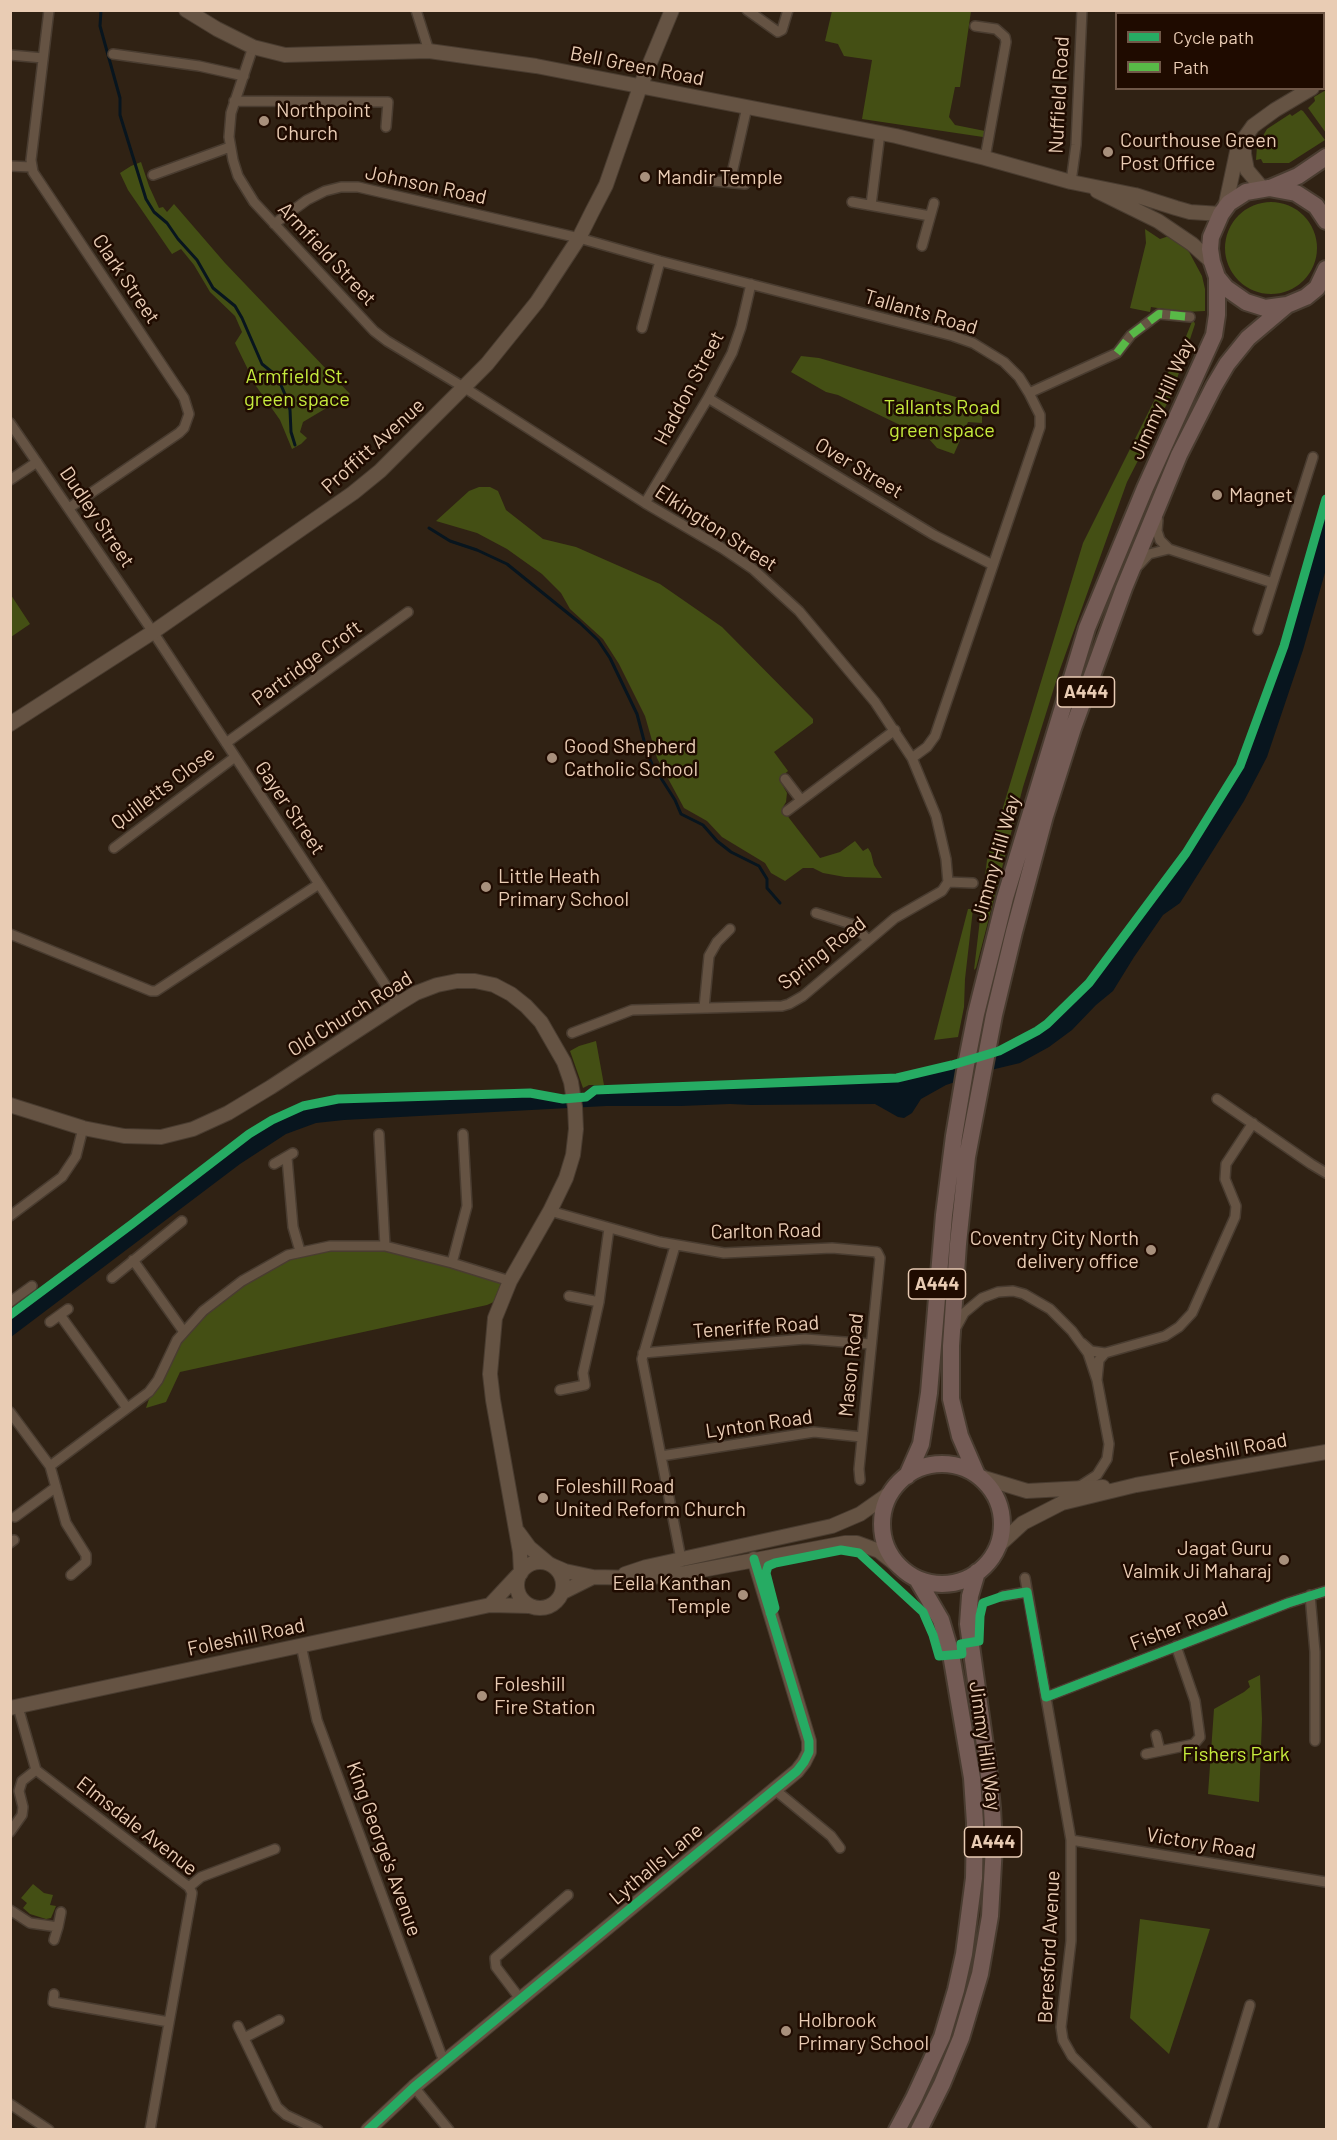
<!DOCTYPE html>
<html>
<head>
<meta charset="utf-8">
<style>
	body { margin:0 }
	#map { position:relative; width:1337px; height:2140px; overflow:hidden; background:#302214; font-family:Barlow,sans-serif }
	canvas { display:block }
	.frame { position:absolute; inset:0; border:12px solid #e9ccb4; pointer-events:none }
	.legend { position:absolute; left:1115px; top:12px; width:210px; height:78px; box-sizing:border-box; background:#1f0b00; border:2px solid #705848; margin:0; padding:8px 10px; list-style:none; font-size:18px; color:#e9ccb4 }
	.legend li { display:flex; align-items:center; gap:12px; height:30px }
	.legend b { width:30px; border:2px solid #705848 }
</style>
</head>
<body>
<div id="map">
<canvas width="1337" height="2140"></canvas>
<div class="frame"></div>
<ul class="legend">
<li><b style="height:8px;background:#26ab63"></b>Cycle path</li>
<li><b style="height:8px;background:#58b947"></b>Path</li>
</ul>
</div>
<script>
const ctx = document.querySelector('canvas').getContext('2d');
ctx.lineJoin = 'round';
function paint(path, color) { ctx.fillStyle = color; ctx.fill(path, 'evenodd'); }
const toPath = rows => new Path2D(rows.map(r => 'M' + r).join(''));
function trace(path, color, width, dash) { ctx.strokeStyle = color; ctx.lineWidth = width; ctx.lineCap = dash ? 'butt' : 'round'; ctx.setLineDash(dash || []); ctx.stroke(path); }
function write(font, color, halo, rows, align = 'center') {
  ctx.font = font + ' Barlow,sans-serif'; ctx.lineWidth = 5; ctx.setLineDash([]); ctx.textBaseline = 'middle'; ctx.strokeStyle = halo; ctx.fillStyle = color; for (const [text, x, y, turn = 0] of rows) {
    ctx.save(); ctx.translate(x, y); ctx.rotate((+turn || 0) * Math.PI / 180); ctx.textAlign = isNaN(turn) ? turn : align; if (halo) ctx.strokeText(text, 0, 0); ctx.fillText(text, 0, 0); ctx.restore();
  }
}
paint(toPath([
	[850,11,971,11,960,87,955,87,949,117,955,125,985,131,983,137,862,119,872,60,844,56,838,44,825,41,832,11,849,12],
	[1326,90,1326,133,1308,108,1315,101,1314,97],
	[1301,110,1303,111,1325,140,1289,163,1263,163,1261,159,1256,160,1257,146,1267,129,1290,114,1292,116],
	[141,162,149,186,159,208,163,207,167,212,174,204,225,263,350,394,303,422,300,432,307,438,301,444,292,449,280,420,256,386,235,343,242,332,235,316,210,292,194,265,181,249,172,254,128,190,120,173,131,166],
	'1225 248a46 46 0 1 1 92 0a46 46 0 1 1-92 0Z',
	[1145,229,1160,239,1169,236,1188,250,1202,276,1205,289,1205,311,1184,312,1151,307,1150,312,1130,308,1146,243],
	[1193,319,1195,324,1172,394,1127,482,1058,675,1023,787,976,968,974,970,987,860,1083,543,1185,339],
	[801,356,819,358,956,397,969,410,982,416,982,423,968,422,954,454,937,448,929,439,838,395,826,392,791,372],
	[479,487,490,487,498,491,506,510,543,539,576,547,660,584,722,627,813,719,813,723,774,752,788,771,779,779,787,793,786,802,783,807,789,818,820,858,840,852,855,841,863,851,868,848,871,853,874,865,882,878,845,877,823,873,813,868,803,868,785,881,771,873,765,863,722,837,707,821,684,808,657,758,645,716,619,664,603,639,570,609,561,593,542,574,507,549,477,533,436,521,469,491],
	[11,595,30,624,11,637,10,637],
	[968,909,973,909,965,979,964,1007,958,1037,934,1040],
	[596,1041,604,1085,589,1085,583,1088,570,1051,579,1046],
	[385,1249,507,1282,496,1301,487,1305,180,1372,166,1402,146,1408,151,1393,180,1340,222,1298,289,1257,318,1250],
	[1260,1675,1262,1719,1259,1802,1208,1794,1214,1709,1244,1692,1250,1687,1248,1681],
	[33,1884,44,1893,53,1895,50,1905,56,1906,51,1918,46,1919,30,1914,23,1908,27,1903,21,1898],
	[1140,1919,1210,1929,1169,2054,1130,2018]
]), '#444f14');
paint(toPath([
	[1326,508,1326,569,1303,650,1267,757,1244,801,1180,903,1163,915,1134,957,1113,991,1096,1005,1072,1030,1049,1047,1020,1063,995,1069,946,1085,921,1099,912,1113,904,1118,898,1117,875,1104,751,1105,730,1104,681,1106,606,1106,344,1120,316,1123,286,1134,240,1164,11,1337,11,1317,135,1226,249,1136,288,1113,304,1108,343,1101,526,1095,560,1100,586,1099,599,1092,885,1081,929,1073,999,1052,1042,1030,1066,1009,1093,981,1192,848,1241,769,1247,757,1279,668]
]), '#08151e');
trace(toPath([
	[101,10,100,26,120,98,120,115,146,199,154,212,167,223,178,239,197,260,213,288,235,306,242,318,262,364,277,376,287,399,290,410,291,432,295,445],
	[429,528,450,541,477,550,507,564,580,623,598,640,610,658,637,714,647,752,652,764,675,800,681,814,703,825,717,841,731,852,759,866,767,879,767,888,780,903]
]), '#08151e', 3);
const street = toPath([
	[49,10,31,160,33,172,184,398,189,414,184,428,179,433,69,508],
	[416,10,429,51],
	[747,10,778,32,782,30,788,10],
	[975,26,996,29,1005,37,1006,42,985,158],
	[253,47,231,113,229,137,233,160,238,176,254,202,374,331,387,341,465,388,645,503,722,548,753,569,799,611,875,702,912,758,936,816,946,859,948,882],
	[113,54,199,66,244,76],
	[10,55,43,58],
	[234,101,388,102,386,127],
	[10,166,31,167],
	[153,175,230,147],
	[682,178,745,184],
	[730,182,747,107],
	[1071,182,1076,145,1082,10],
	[852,202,930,216],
	[871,205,880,133],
	[274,224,307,200,325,191,341,187,358,187,579,238,660,261,953,336,973,343,1004,362,1019,377,1029,393,1040,415,1040,427,935,736,927,747,912,758],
	[922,246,934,203],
	[642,328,660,261],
	[1029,393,1117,353,1131,335,1159,314,1190,317],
	[708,398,934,535,993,565],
	[10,423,153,632,398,1004],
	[10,480,37,462],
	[645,503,708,398,732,353,741,327,751,284],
	[1158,520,1157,531,1160,540,1169,549,1273,583],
	[1138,566,1149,554,1169,549],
	[1258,630,1313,457],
	[226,743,408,612],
	[785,779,801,800],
	[787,811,895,730],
	[114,848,235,757],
	[816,913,854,925,868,940],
	[10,934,151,991,156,991,319,884],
	[704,1008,709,956,717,942,730,929],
	[572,1033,632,1010,782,1006,789,1004,803,996,895,918,942,891,948,882,973,883],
	[1217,1099,1311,1164,1326,1173],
	[379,1134,385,1246],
	[287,1158,293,1227,300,1251],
	[274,1164,293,1153],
	[550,1211,660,1242,724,1253,832,1248,877,1252,880,1258,859,1469,860,1480],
	[10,1216,62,1177,76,1156,83,1128],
	[675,1246,642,1359,681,1559],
	[133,1260,184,1332],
	[452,1263,467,1206,463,1134],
	[112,1278,182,1221],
	[569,1296,599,1302],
	[10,1302,32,1286],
	[60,1315,127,1408],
	[50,1322,68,1309],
	[957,1326,964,1313,982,1298,998,1292,1013,1291,1024,1294,1050,1309,1072,1331,1088,1353,1097,1380],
	[1082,1343,1091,1351,1105,1353,1165,1336,1179,1327,1192,1313,1235,1217,1236,1206,1225,1179,1226,1164,1253,1123],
	[643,1353,805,1339,871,1344],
	[560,1390,585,1385,583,1373,599,1302,609,1228],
	[10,1412,50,1466,66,1523,86,1555,86,1562,71,1575],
	[661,1456,814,1432,862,1437],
	[50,1466,149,1392,158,1380,177,1340,203,1311,242,1281,288,1255,330,1246,385,1246,452,1263,510,1281],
	[1080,1486,1097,1475,1107,1459,1109,1444,1097,1380,1099,1360,1105,1353],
	[15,1517,56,1487],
	[10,1543,14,1540],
	[1025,1578,1071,1840,1071,1941,1061,2027,1063,2040,1072,2056,1147,2130],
	[1310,1595,1315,1652,1315,1741],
	[1003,1596,1027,1592],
	[301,1645,317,1720,441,2054,446,2062],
	[1046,1697,1288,1603,1326,1591],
	[18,1707,36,1770,189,1887,192,1893,150,2130],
	[1156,1735,1160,1751],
	[1146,1754,1194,1744,1200,1737,1195,1701,1176,1646],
	[774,1789,831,1836,840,1848],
	[10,1832,22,1815,23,1807,19,1791,22,1781,36,1770],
	[1071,1840,1326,1882],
	[189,1887,201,1877,275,1849],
	[10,1910,30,1923,58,1927,61,1912],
	[54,1940,58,1927],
	[54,1994,53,2002,169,2022],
	[521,2000,496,1967,495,1958,568,1895],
	[238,2026,277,2107,286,2115,318,2130],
	[244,2038,279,2020],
	[414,2087,449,2130],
	[10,2104,49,2130],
	[1212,2130,1250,2005]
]);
const secondary = toPath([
	[186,10,217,29,253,47,285,55,429,51,536,66,896,136,985,158,1071,182,1135,195,1176,208,1190,212,1221,214],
	[1324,82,1326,80],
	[1244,141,1244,154,1247,170,1263,189],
	[1097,191,1158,221,1192,244,1212,262],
	[1225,208,1238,147,1253,126,1275,110,1312,88],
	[10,724,153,632,353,493,380,471,487,364,537,302,579,238,592,212,606,185,640,87,672,10],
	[10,1105,83,1128,124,1136,161,1137,193,1129,228,1113,271,1087,398,1004,416,993,437,985,457,981,475,981,494,985,511,994,526,1006,541,1022,564,1062,571,1082,575,1107,576,1129,573,1155,566,1178,550,1211,510,1281,495,1318,490,1374,493,1400,520,1552,521,1573],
	[984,1478,1027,1491,1103,1487],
	[518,1532,529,1547,548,1563],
	[998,1546,1023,1523,1062,1503,1136,1485,1326,1452],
	'517 1585a23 23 0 1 1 46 0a23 23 0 1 1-46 0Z',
	[551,1565,565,1571,593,1577,643,1578,686,1573,845,1543,857,1543,879,1551,899,1567],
	[625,1574,646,1567,832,1526,860,1514,890,1493],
	[563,1592,593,1577],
	[490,1605,518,1575],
	[10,1708,490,1605,529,1606],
	[368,2130,414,2087,797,1771,804,1762,809,1752,809,1741,754,1559]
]);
const highway = toPath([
	[1270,188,1298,176,1326,157],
	[1326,221,1316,206,1296,193,1269,188,1246,192,1229,203,1221,214,1211,237,1210,249,1212,262,1217,277,1226,288,1246,302,1265,308,1287,305,1306,297,1317,288,1326,269],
	'882 1524a60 60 0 1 1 120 0a60 60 0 1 1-120 0Z',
	[976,1473,960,1436,951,1399,951,1346,958,1244,967,1157,994,1015,1014,932,1045,816,1073,728,1124,588,1179,455,1214,386,1227,364,1248,338,1287,305],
	[907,1476,921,1444,929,1393,944,1215,954,1136,966,1065,976,1014,1005,898,1087,628,1145,488,1214,335,1217,315,1217,277],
	[897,2130,914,2098,942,2037,956,1990,964,1954,974,1878,975,1823,972,1778,951,1654,941,1620,917,1579],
	[919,2130,942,2084,961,2038,980,1974,990,1916,994,1846,992,1808,988,1767,968,1624,970,1596,977,1572]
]);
trace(street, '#493c30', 12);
trace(secondary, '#493c30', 16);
trace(highway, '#493c30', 20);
trace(street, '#655343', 9);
trace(secondary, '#655343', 14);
trace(highway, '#745b55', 16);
trace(toPath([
	[1117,353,1131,335,1159,314,1190,317]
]), '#58b947', 8, [15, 8]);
trace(toPath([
	[10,1315,132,1224,249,1134,272,1120,303,1106,338,1099,530,1093,563,1099,586,1097,595,1090,897,1078,952,1065,999,1051,1037,1031,1047,1024,1089,983,1186,853,1240,766,1284,646,1326,499],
	[770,1613,775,1608,766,1573,768,1566,775,1563,841,1550,859,1553,923,1612,933,1635,939,1656,962,1654,961,1644,979,1641,980,1616,983,1603,1003,1596,1027,1592,1046,1697,1288,1603,1326,1591],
	[368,2130,414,2087,797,1771,804,1762,809,1752,809,1741,754,1559]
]), '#26ab63', 9);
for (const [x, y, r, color] of [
	[264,121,6,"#a8907c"],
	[1108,152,6,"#a8907c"],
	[645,177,6,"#a8907c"],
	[1217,495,6,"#a8907c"],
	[552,758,6,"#a8907c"],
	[486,887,6,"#a8907c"],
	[1151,1250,6,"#a8907c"],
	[543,1498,6,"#a8907c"],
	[1284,1560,6,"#a8907c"],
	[743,1595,6,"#a8907c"],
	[482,1696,6,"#a8907c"],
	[786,2031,6,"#a8907c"]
]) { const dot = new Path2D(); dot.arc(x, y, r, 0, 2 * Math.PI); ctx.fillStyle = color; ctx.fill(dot); trace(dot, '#1f0b00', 2); }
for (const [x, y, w] of [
	[1086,692,57],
	[937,1284,57],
	[993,1842,57]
]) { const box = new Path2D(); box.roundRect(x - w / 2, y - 15, w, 30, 4.5); ctx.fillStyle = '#1f0b00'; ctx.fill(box); trace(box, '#e9ccb4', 1.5); }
write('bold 18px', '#e9ccb4', null, [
	["A444",1086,692],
	["A444",937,1284],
	["A444",993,1842]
]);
write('20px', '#e9ccb4', '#1f0b00', [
	["Bell Green Road",637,66,11],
	["Nuffield Road",1059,95,-87],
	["Johnson Road",426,185,12],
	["Armfield Street",327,254,47],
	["Clark Street",126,279,56],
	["Tallants Road",921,312,16],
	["Haddon Street",689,388,-62],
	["Jimmy Hill Way",1162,399,-66],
	["Proffitt Avenue",373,446,-42],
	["Over Street",859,468,31],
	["Dudley Street",97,517,56],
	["Elkington Street",716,528,33],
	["Partridge Croft",307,663,-36],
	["Quilletts Close",163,788,-37],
	["Gayer Street",290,808,56],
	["Jimmy Hill Way",996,858,-74],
	["Spring Road",822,953,-38],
	["Old Church Road",350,1014,-32],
	["Carlton Road",766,1231,-1],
	["Teneriffe Road",756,1327,-4],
	["Mason Road",851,1365,-84],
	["Lynton Road",759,1424,-8],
	["Foleshill Road",1228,1450,-10],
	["Fisher Road",1179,1626,-21],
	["Foleshill Road",246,1637,-12],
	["Jimmy Hill Way",985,1746,82],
	["Elmsdale Avenue",137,1826,38],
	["Victory Road",1201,1843,9],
	["King George's Avenue",384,1849,70],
	["Lythalls Lane",656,1864,-40],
	["Beresford Avenue",1049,1947,-87]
]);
write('20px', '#e9ccb4', '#1f0b00', [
	["Northpoint",276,110],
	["Church",276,133],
	["Courthouse Green",1120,140],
	["Post Office",1120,163],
	["Mandir Temple",657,177],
	["Magnet",1229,495],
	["Good Shepherd",564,746],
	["Catholic School",564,769],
	["Little Heath",498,876],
	["Primary School",498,899],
	["Coventry City North",1139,1238,"right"],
	["delivery office",1139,1261,"right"],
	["Foleshill Road",555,1486],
	["United Reform Church",555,1509],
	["Jagat Guru",1272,1548,"right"],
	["Valmik Ji Maharaj",1272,1571,"right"],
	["Eella Kanthan",731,1583,"right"],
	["Temple",731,1606,"right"],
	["Foleshill",494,1684],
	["Fire Station",494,1707],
	["Holbrook",798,2020],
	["Primary School",798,2043]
], 'left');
write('20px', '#c6eb3d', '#1f0b00', [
	["Armfield St.",297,376],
	["green space",297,399],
	["Tallants Road",942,407],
	["green space",942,430],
	["Fishers Park",1236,1754]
]);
</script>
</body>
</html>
